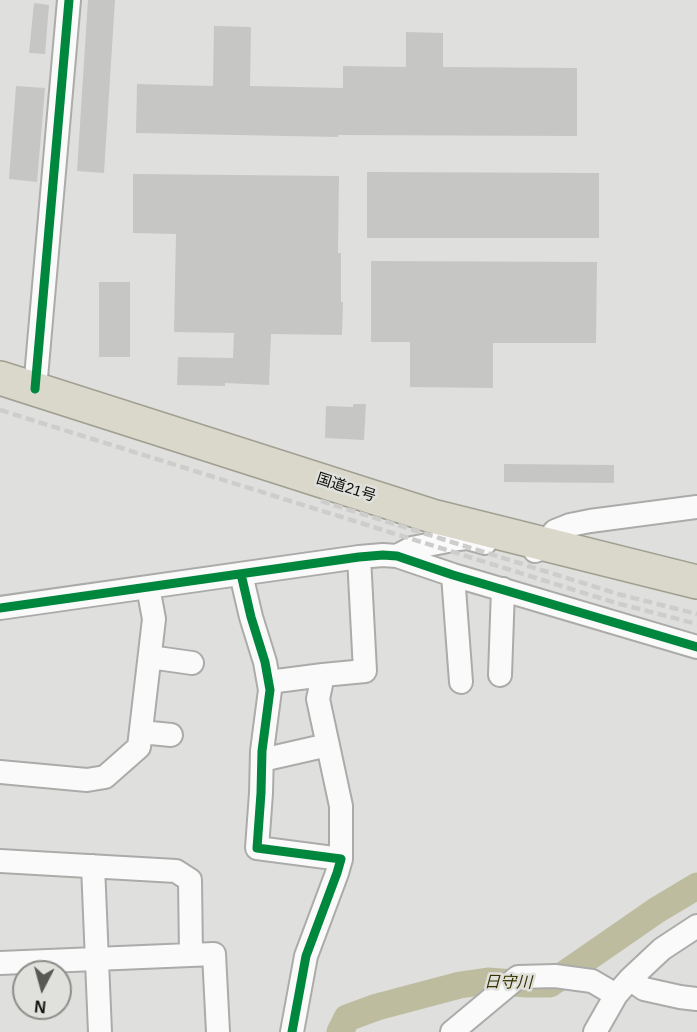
<!DOCTYPE html>
<html>
<head>
<meta charset="utf-8">
<style>
	body { margin:0 }
	#map { position:relative; width:697px; height:1032px; overflow:hidden; background:#dfdfdd; font-family:Helvetica,sans-serif }
	canvas { display:block }
	.north { position:absolute; left:12px; top:960px; width:60px; height:60px; box-sizing:border-box; background:#e0e0dc; border:2px solid #8c8c8a; border-radius:50%; rotate:186deg; font-size:16px; font-weight:700; line-height:24px; text-align:center; color:#0f0f0e }
	.north::after { content:''; display:block; margin:auto; width:21px; height:27px; background:#585856; clip-path:polygon(50% 0,100% 100%,50% 72%,0 100%) }
</style>
</head>
<body>
<div id="map">
<canvas width="697" height="1032"></canvas>
<div class="north">N</div>
</div>
<script>
const ctx = document.querySelector('canvas').getContext('2d');
ctx.lineJoin = 'round';
const toPath = rows => new Path2D(rows.map(r => 'M' + r).join(''));
function trace(path, color, width, dash) { ctx.strokeStyle = color; ctx.lineWidth = width; ctx.lineCap = dash ? 'butt' : 'round'; ctx.setLineDash(dash || []); ctx.stroke(path); }
function paint(path, color) { ctx.fillStyle = color; ctx.fill(path, 'evenodd'); }
function write(font, color, halo, rows, align = 'center') {
  ctx.font = font + ' Helvetica,"Noto Sans JP",sans-serif'; ctx.lineWidth = 5; ctx.setLineDash([]); ctx.textBaseline = 'middle'; ctx.strokeStyle = halo; ctx.fillStyle = color; for (const [text, x, y, turn = 0] of rows) {
    ctx.save(); ctx.translate(x, y); ctx.rotate((+turn || 0) * Math.PI / 180); ctx.textAlign = isNaN(turn) ? turn : align; if (halo) ctx.strokeText(text, 0, 0); ctx.fillText(text, 0, 0); ctx.restore();
  }
}
trace(toPath([
	[340,1032,347,1018,377,1007,460,985,488,981,527,984,550,984,657,910,697,886]
]), '#bebc9f', 27);
paint(toPath([
	[88,0,115,0,104,173,77,171],
	[34,3,49,5,45,54,29,53],
	[214,26,251,27,250,86,343,88,343,66,406,67,406,32,443,33,443,67,577,68,577,136,338,135,338,137,136,133,137,84,213,86],
	[16,86,45,88,37,182,9,179],
	[367,172,599,173,599,238,367,238],
	[133,174,339,176,338,253,341,253,341,302,343,302,342,335,271,334,269,385,225,383,225,386,177,385,178,357,233,358,234,333,174,332,176,234,133,233],
	[371,261,597,262,596,343,493,343,493,388,410,387,410,342,371,342],
	[99,282,130,282,130,357,99,357],
	[353,404,366,404,364,440,325,438,326,406,353,407],
	[504,464,614,465,614,483,504,482]
]), '#c6c6c4');
const minor = toPath([
	[35,389,69,0],
	[535,551,538,550,555,531,570,525,590,521,697,507],
	[397,556,412,548,458,539,467,538,485,543],
	[241,574,251,617,265,662,270,690,262,751,261,793,257,848,341,859,337,873,306,956,292,1032],
	[453,575,461,682],
	[0,608,359,557,383,555,397,556,453,575,697,647],
	[150,657,192,663],
	[500,675,503,589],
	[269,682,323,675],
	[141,732,171,735],
	[262,760,328,745],
	[0,772,87,780,105,777,139,747,154,619,148,587],
	[341,859,341,806,318,699,323,675,365,671,359,557],
	[0,861,176,871,190,880,191,955],
	[93,866,100,1032],
	[0,963,214,954,218,1032],
	[630,979,644,989,680,997,697,999],
	[452,1032,518,977,555,976,592,981,616,995],
	[595,1032,616,995,630,979,662,949,697,926]
]);
const highway = toPath([
	[0,378,432,516,697,582]
]);
trace(minor, '#ababa9', 26);
trace(highway, '#a09f91', 36);
trace(minor, '#fafafa', 22);
trace(highway, '#d9d8cb', 33);
trace(toPath([
	[0,410,616,603,697,624],
	[321,501,618,594,697,614]
]), '#cdcdcc', 4.5, [9, 4.5]);
trace(toPath([
	[35,389,69,0],
	[241,574,251,617,265,662,270,690,262,751,261,793,257,848,341,859,337,873,306,956,292,1032],
	[0,608,359,557,383,555,397,556,453,575,697,647]
]), '#00873e', 9);
write('15px', '#0f0f0e', '#e0e0dc', [
	["国道21号",346,488,18]
]);
write('italic 16px', '#373300', '#e0e0dc', [
	["日守川",508,983,1]
]);
</script>
</body>
</html>
